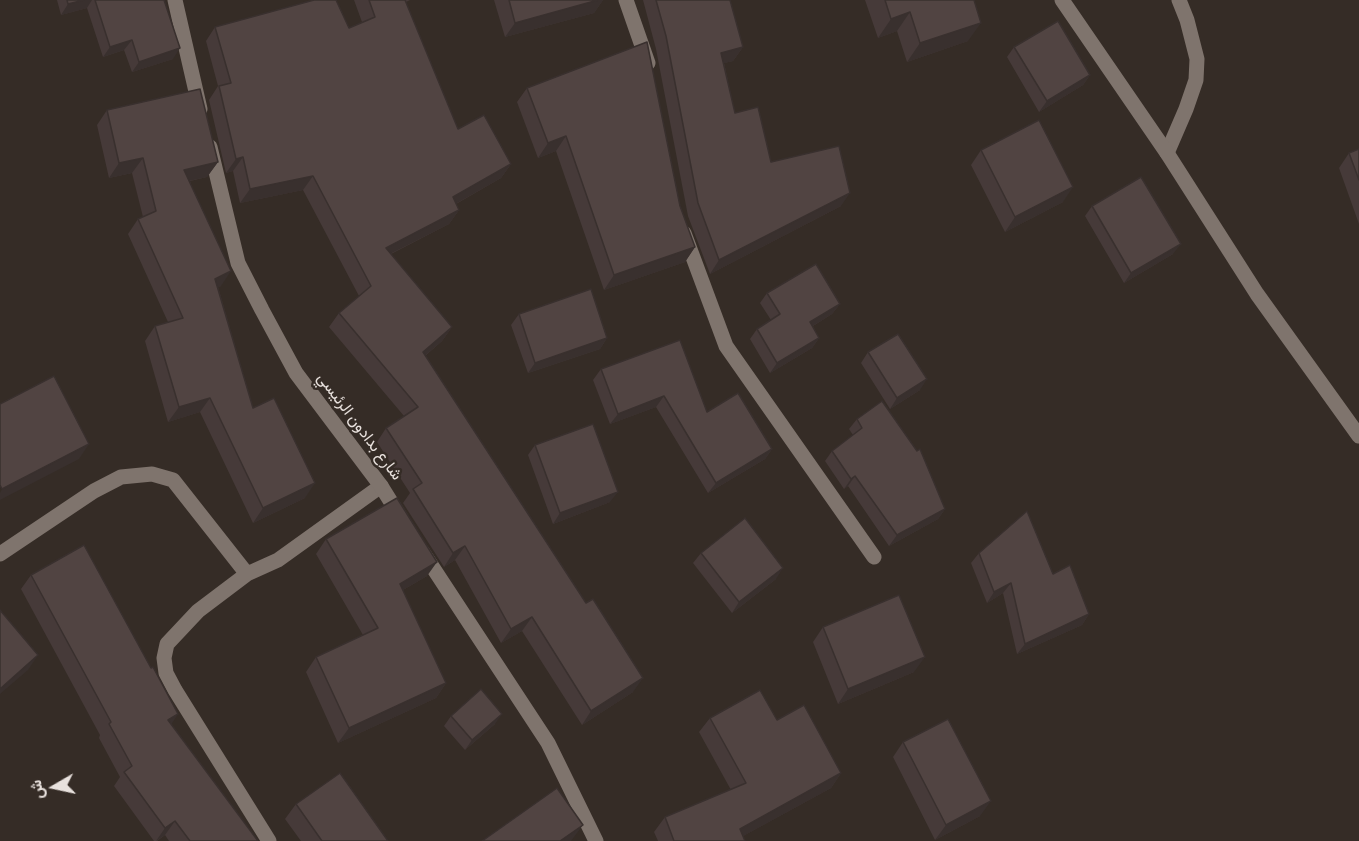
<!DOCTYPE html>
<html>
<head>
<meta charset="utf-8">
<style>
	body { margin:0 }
	#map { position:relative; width:1359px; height:841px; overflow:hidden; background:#352c26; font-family:"Titillium Web",Vazirmatn,sans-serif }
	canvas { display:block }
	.north { position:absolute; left:24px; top:757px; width:60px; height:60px; -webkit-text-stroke:4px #352c26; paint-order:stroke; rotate:261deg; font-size:16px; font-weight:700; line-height:24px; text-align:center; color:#e8e1dd }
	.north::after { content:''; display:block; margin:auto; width:21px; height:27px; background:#e8e1dd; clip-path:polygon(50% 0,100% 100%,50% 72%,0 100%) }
</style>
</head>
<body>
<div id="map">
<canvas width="1359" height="841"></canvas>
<div class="north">ش</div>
</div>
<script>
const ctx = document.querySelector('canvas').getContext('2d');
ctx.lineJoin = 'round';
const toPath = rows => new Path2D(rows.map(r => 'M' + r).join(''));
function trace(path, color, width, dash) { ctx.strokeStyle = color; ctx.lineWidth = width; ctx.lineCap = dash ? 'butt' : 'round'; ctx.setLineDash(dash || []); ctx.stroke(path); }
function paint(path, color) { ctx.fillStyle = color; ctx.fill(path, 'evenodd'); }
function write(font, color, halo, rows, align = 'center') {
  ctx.font = font + ' "Titillium Web",Vazirmatn,sans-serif'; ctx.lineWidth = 5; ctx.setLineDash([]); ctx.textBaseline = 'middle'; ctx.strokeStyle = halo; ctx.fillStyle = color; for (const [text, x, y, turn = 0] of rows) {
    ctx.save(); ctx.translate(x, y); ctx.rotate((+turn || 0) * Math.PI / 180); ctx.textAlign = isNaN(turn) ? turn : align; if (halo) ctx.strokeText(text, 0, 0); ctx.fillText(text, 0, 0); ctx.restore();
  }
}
trace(toPath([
	[626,0,648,63],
	[1167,153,1186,109,1196,80,1197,59,1187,20,1179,0],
	[684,233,726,346,874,557],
	[0,554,94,491,121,477,152,474,173,480,247,574,278,560,381,486],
	[247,574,198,611,167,644,164,658,166,673,175,690,269,841]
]), '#7f746d', 15);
trace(toPath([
	[175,0,200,109],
	[1062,0,1167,153,1257,294,1359,436],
	[210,147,238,263,262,310,296,373,381,486,401,518],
	[422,551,548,743,596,841]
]), '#7f746d', 15);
paint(toPath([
	[57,0,164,0,173,59,132,72,124,50,103,57,87,8,61,15],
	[354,0,410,0,406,2,458,129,511,164,501,178,456,204,459,210,449,224,391,254,452,327,442,341,425,356,633,692,582,725,522,631,501,643,455,560,444,567,403,503,410,493,377,442,386,428,404,416,329,327,339,313,359,296,303,190,240,203,233,171,226,173,209,100,218,86,206,41,215,27,349,28,362,22],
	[494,0,603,0,594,13,505,37],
	[643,0,730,0,743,47,733,61,724,63,735,113,771,162,841,206,710,274,688,216,656,49],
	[865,0,974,0,968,41,907,62,897,31,878,38],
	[1014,47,1090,75,1083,85,1039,112,1007,57],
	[527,88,695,247,685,262,604,290,556,151,538,158,517,102],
	[107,110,218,162,207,177,190,181,221,286,218,287,253,408,305,498,253,523,200,412,168,422,145,341,155,326,168,322,128,234,138,219,143,217,132,173,109,178,97,125],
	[1359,149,1359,224,1339,168,1349,153],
	[981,150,1063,202,1005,232,971,165],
	[1092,206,1173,254,1124,283,1085,216],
	[767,293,840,304,832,314,813,326,819,338,812,348,770,373,750,339,757,329,771,320,760,303],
	[519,314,607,338,600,349,528,373,511,325],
	[868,352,920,390,890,409,861,363],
	[601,369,707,412,772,449,765,459,708,493,656,407,610,424,593,380],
	[857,419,945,509,938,519,889,546,848,486,844,489,825,461,832,451,853,435,849,429],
	[535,445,610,502,553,524,528,455],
	[326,539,427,576,403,590,446,683,436,698,338,743,306,672,316,657,363,635,316,554],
	[701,553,776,579,732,613,693,563],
	[979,553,1053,574,1089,614,1082,625,1017,654,1003,593,987,603,971,563],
	[31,575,151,668,171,724,258,841,169,841,165,835,157,841,154,841,114,786,120,777,99,738,100,735,21,589],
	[823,627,914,672,838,704,813,642],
	[451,716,495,724,465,750,444,726],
	[710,718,777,720,841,773,831,788,743,836,745,841,658,841,654,832,665,817,731,790,699,732],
	[903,742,980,816,935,840,893,757],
	[296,804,388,841,301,841,285,819]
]), '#463a39');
paint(toPath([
	[84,0,92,0,87,8,61,15,68,4],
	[598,0,603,0,594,13,505,37,515,23],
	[910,12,897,31,878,38,891,19],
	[981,23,968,41,907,62,920,43],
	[132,40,124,50,103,57,110,47],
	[743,47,733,61,712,66,721,53],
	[180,48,173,59,132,72,139,62],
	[1090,75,1083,85,1039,112,1047,101],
	[566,136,556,151,538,158,548,143],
	[243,157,233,171,226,173,236,159],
	[143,158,132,173,109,178,119,163],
	[218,162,207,177,174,184,184,170],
	[511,164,501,178,443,211,453,197],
	[313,176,303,190,240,203,250,189],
	[1073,187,1063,202,1005,232,1015,217],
	[850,193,841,206,710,274,719,260],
	[459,210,449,224,376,261,386,248],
	[1181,244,1173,254,1124,283,1131,273],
	[695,247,685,262,604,290,614,275],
	[231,271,221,286,205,294,215,279],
	[840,304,832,314,803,332,810,322],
	[452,327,442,341,413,366,423,352],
	[607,338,600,349,528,373,535,363],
	[819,338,812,348,770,373,777,363],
	[927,379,920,390,890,409,897,398],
	[664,396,656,407,610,424,618,414],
	[210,398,200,412,168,422,179,407],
	[89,444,79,459,0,500,0,493,2,489],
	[772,449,765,459,708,493,716,483],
	[855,476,848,486,844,489,851,479],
	[315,483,305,498,253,523,263,508],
	[618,492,610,502,553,524,560,513],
	[945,509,938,519,889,546,897,535],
	[465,546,455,560,444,567,453,553],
	[437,562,427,576,389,598,400,584],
	[783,568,776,579,732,613,739,602],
	[1011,583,1003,593,987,603,994,592],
	[1089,614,1082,625,1017,654,1025,644],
	[532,617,522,631,501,643,511,629],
	[38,655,28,670,0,694,0,689],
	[925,657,914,672,838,704,848,689],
	[643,678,633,692,582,725,591,711],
	[446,683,436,698,338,743,349,728],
	[178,714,169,728,168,720],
	[502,714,495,724,465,750,472,740],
	[841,773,831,788,734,841,740,829],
	[991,801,980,816,935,840,946,825],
	[175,821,165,835,156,841,165,828],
	[583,825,571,841,560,841]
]), '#39302e');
const building = toPath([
	[67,0,84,0,68,4,67,0],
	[95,0,164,0,180,48,139,62,132,40,110,47,95,0],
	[314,0,336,0,349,28,375,17,369,0,405,0,458,129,484,115,511,164,453,197,459,210,386,248,452,327,423,352,586,603,593,599,643,678,591,711,532,617,511,629,465,546,453,553,413,489,422,483,386,428,418,407,339,313,371,286,313,176,250,189,243,157,236,159,219,86,231,83,215,27,314,0],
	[509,0,598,0,515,23,509,0],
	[656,0,730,0,743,47,721,53,735,113,758,107,771,162,839,146,850,193,719,260,698,203,666,36,656,0],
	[885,0,974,0,981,23,920,43,910,12,891,19,885,0],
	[1058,21,1090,75,1047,101,1014,47,1058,21],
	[647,42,680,206,695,247,614,275,566,136,548,143,527,88,647,42],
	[200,89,218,162,184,170,231,271,215,279,253,408,274,398,315,483,263,508,210,398,179,407,155,326,183,318,138,219,156,211,143,158,119,163,107,110,200,89],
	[1039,120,1073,187,1015,217,981,150,1039,120],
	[1359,149,1359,180,1349,153,1359,149],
	[1141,177,1181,244,1131,273,1092,206,1141,177],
	[816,264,840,304,810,322,819,338,777,363,757,329,780,314,767,293,816,264],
	[591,289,607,338,535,363,519,314,591,289],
	[898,334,927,379,897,398,868,352,898,334],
	[680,340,707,412,738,393,772,449,716,483,664,396,618,414,601,369,680,340],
	[54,376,89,444,2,489,0,485,0,404,54,376],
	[882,401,917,451,920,449,945,509,897,535,855,476,851,479,832,451,862,428,857,419,882,401],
	[593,424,618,492,560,513,535,445,593,424],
	[397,498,437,562,400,584,446,683,349,728,316,657,378,628,326,539,397,498],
	[1027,511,1053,574,1070,565,1089,614,1025,644,1011,583,994,592,979,553,1027,511],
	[745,518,783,568,739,602,701,553,745,518],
	[84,545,151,668,153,667,178,714,168,720,258,841,190,841,175,821,165,828,124,772,132,766,109,724,111,722,31,575,84,545],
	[899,595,925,657,848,689,823,627,899,595],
	[0,610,38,655,0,689,0,610],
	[481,689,502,714,472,740,451,716,481,689],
	[760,690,777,720,804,705,841,773,740,829,745,841,674,841,665,817,746,783,710,718,760,690],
	[948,719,991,801,946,825,903,742,948,719],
	[340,773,388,841,322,841,296,804,340,773],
	[557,788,583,825,560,841,482,841,557,788]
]);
paint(building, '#514442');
trace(building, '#39302e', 1.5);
write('16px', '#e8e1dd', '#352c26', [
	["شارع بدادون الرئيسي",359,427,53]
]);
</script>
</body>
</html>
